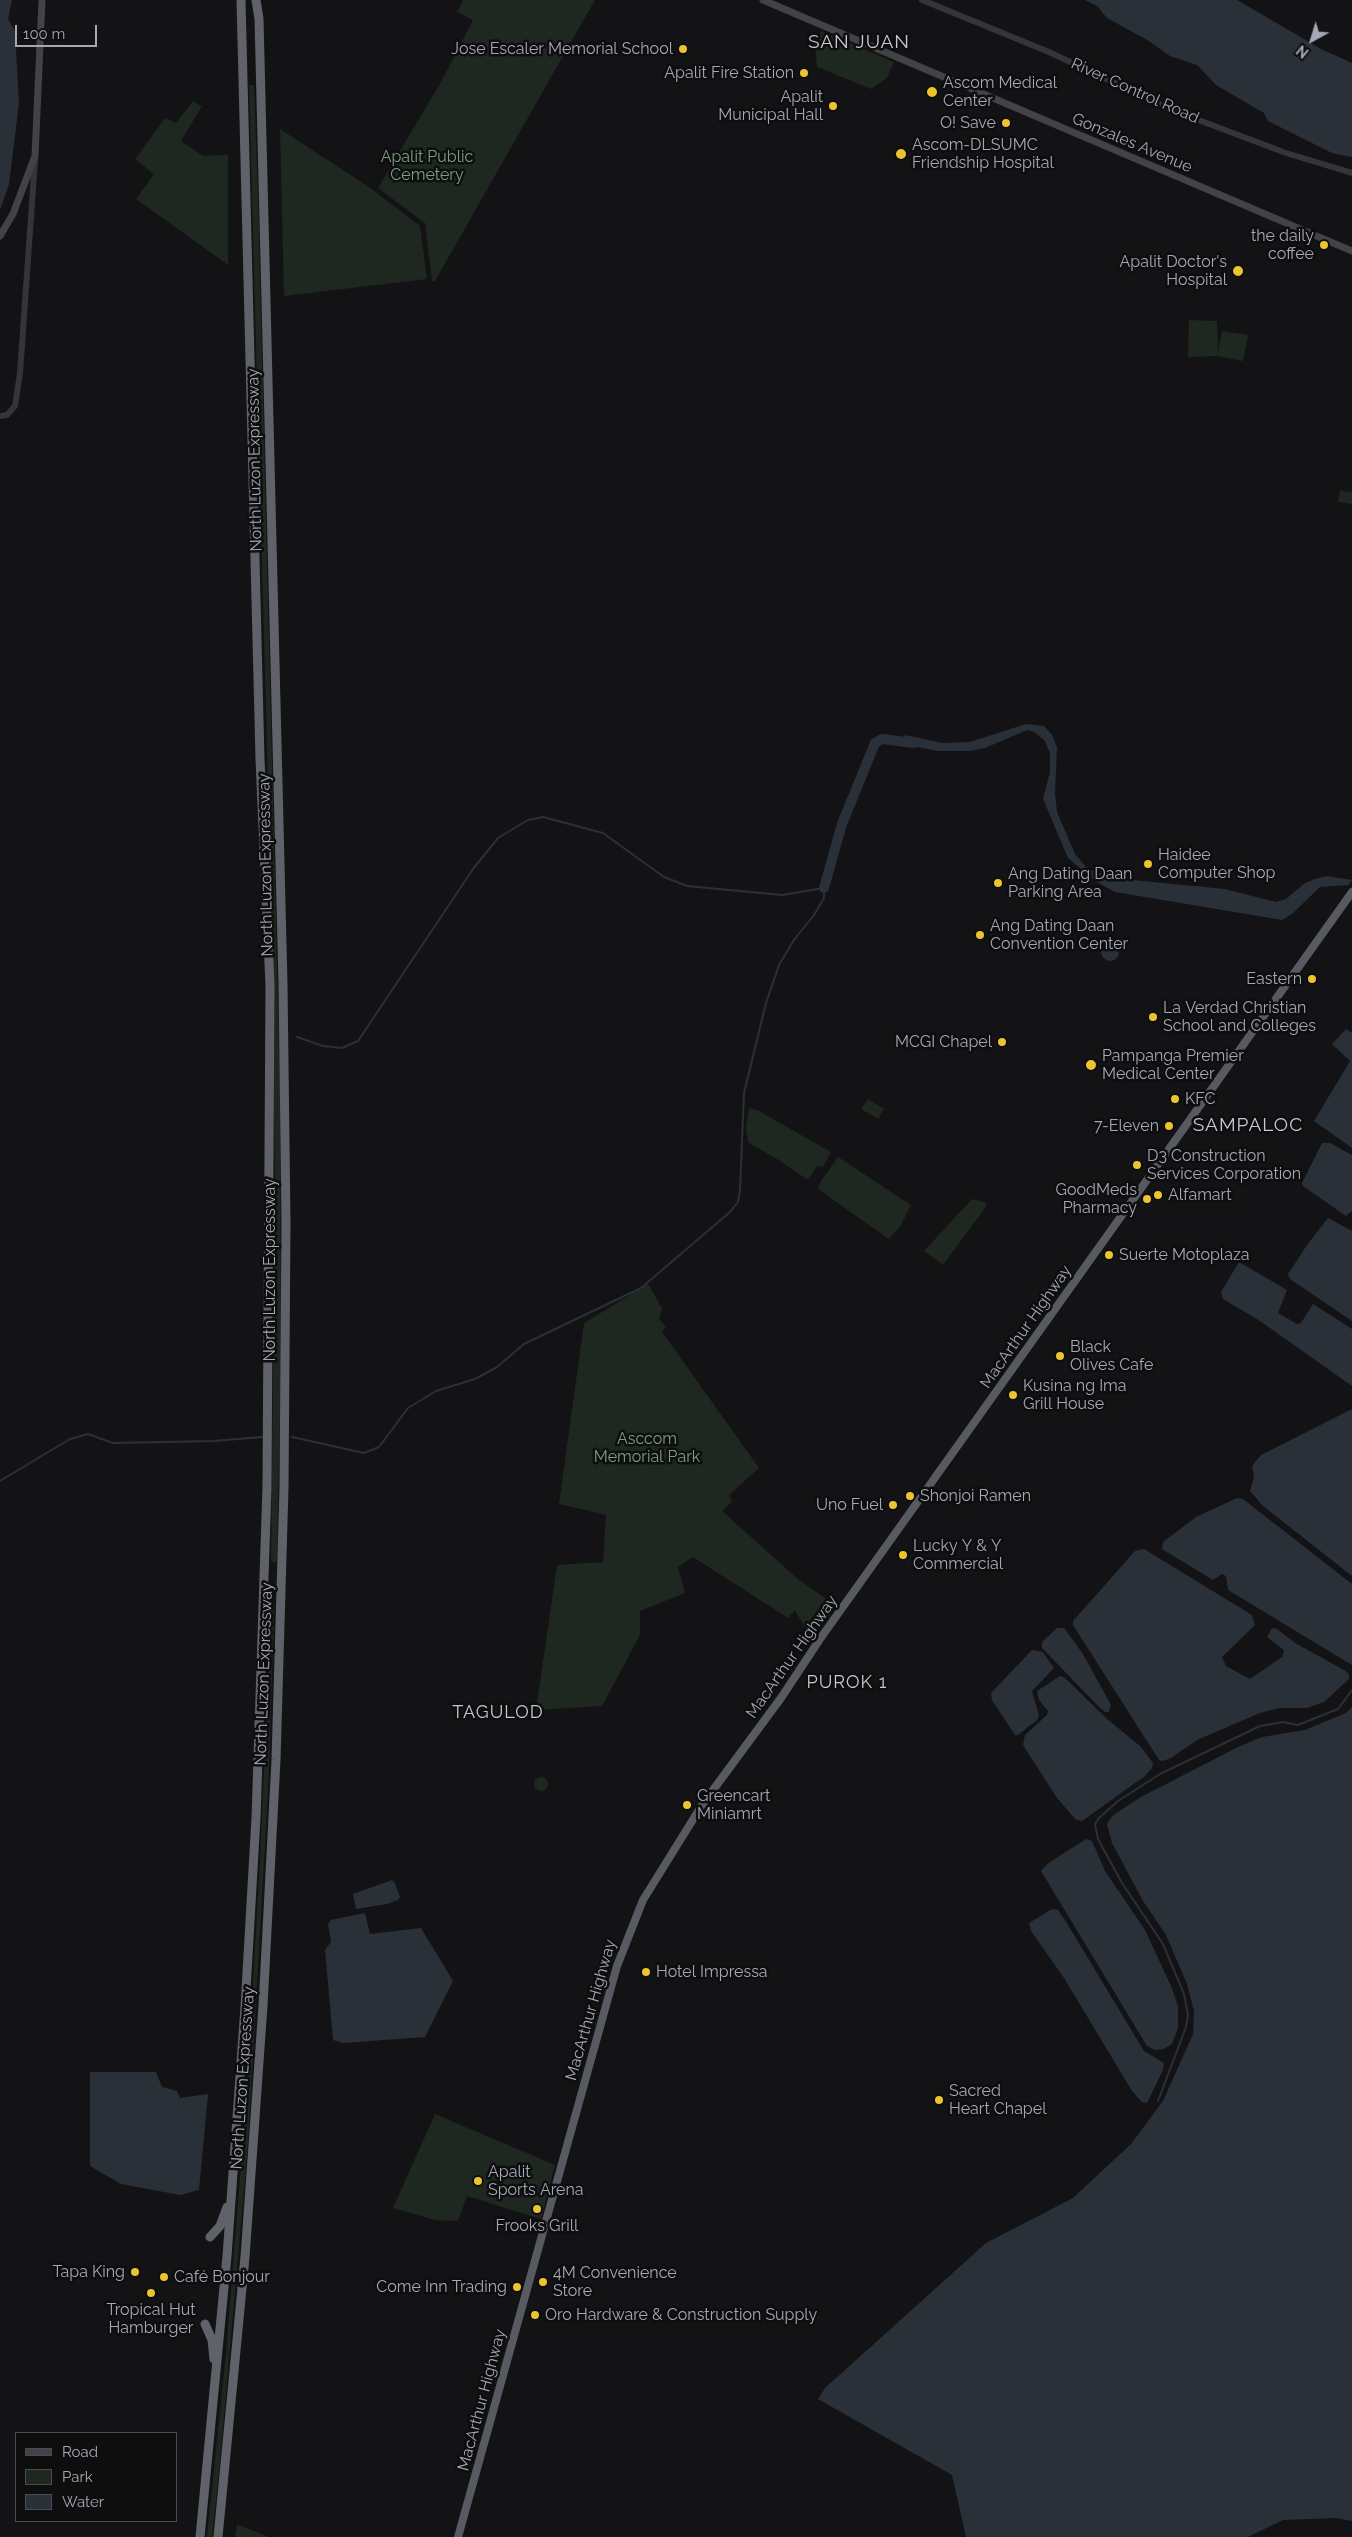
<!DOCTYPE html>
<html>
<head>
<meta charset="utf-8">
<style>
	body { margin:0 }
	#map { position:relative; width:1352px; height:2537px; overflow:hidden; background:#131315; font-family:Raleway,sans-serif }
	canvas { display:block }
	.legend { position:absolute; left:15px; top:2432px; width:162px; height:90px; box-sizing:border-box; background:#0e0e0f; border:1px solid #4a4c51; margin:0; padding:6px 9px; list-style:none; font-size:15px; color:#a5a8b5 }
	.legend li { display:flex; align-items:center; gap:10px; height:25px }
	.legend b { width:25px; border:1px solid #4a4c51 }
	.north { position:absolute; left:1287px; top:15px; width:50px; height:50px; -webkit-text-stroke:4px #0e0e0f; paint-order:stroke; rotate:219deg; font-size:14px; font-weight:700; line-height:20px; text-align:center; color:#a5a8b5 }
	.north::after { content:''; display:block; margin:auto; width:18px; height:22px; background:#a5a8b5; clip-path:polygon(50% 0,100% 100%,50% 72%,0 100%) }
	.scale { position:absolute; left:15px; top:25px; width:82px; height:22px; box-sizing:border-box; border:2px solid #a5a8b5; border-top:0; padding-left:6px; font-size:15px; line-height:18px; white-space:nowrap; color:#a5a8b5; -webkit-text-stroke:4px #0e0e0f; paint-order:stroke }
</style>
</head>
<body>
<div id="map">
<canvas width="1352" height="2537"></canvas>
<ul class="legend">
<li><b style="height:6px;background:#424349"></b>Road</li>
<li><b style="height:14px;background:#1f2721"></b>Park</li>
<li><b style="height:14px;background:#2a3038"></b>Water</li>
</ul>
<div class="north">N</div>
<div class="scale">100 m</div>
</div>
<script>
const ctx = document.querySelector('canvas').getContext('2d');
ctx.lineJoin = 'round';
function paint(path, color) { ctx.fillStyle = color; ctx.fill(path, 'evenodd'); }
const toPath = rows => new Path2D(rows.map(r => 'M' + r).join(''));
function trace(path, color, width, dash) { ctx.strokeStyle = color; ctx.lineWidth = width; ctx.lineCap = dash ? 'butt' : 'round'; ctx.setLineDash(dash || []); ctx.stroke(path); }
function write(font, color, halo, rows, align = 'center') {
  ctx.font = font + ' Raleway,sans-serif'; ctx.lineWidth = 5; ctx.setLineDash([]); ctx.textBaseline = 'middle'; ctx.strokeStyle = halo; ctx.fillStyle = color; for (const [text, x, y, turn = 0] of rows) {
    ctx.save(); ctx.translate(x, y); ctx.rotate((+turn || 0) * Math.PI / 180); ctx.textAlign = isNaN(turn) ? turn : align; if (halo) ctx.strokeText(text, 0, 0); ctx.fillText(text, 0, 0); ctx.restore();
  }
}
paint(toPath([
	[463,0,595,0,435,281,432,281,425,223,378,188,441,82,473,20,457,12],
	[821,31,894,62,887,78,871,89,817,67,815,46],
	[249,85,254,85,258,196,280,1088,281,1367,277,1561,274,1563,271,1560,275,1190,272,931],
	[193,101,202,106,181,141,203,156,228,155,228,265,136,199,154,174,135,159,165,118,176,123],
	[280,129,369,187,420,226,427,279,284,296],
	[1189,320,1217,321,1218,353,1222,331,1248,335,1243,361,1217,356,1188,357],
	[1340,491,1352,492,1352,504,1338,502],
	[868,1099,884,1109,878,1119,861,1109],
	[749,1108,757,1110,831,1152,823,1167,817,1166,808,1180,777,1159,752,1145,748,1141,746,1128],
	[838,1157,911,1205,901,1225,889,1239,818,1189,821,1181],
	[972,1199,987,1203,985,1208,943,1265,924,1251],
	[648,1284,662,1308,659,1319,666,1327,662,1332,759,1468,729,1495,732,1502,722,1511,798,1579,836,1606,812,1640,795,1610,788,1618,693,1557,678,1567,685,1593,640,1611,640,1635,602,1706,536,1710,557,1565,603,1562,606,1515,559,1504,584,1323],
	[274,1606,269,1773,248,2144,219,2472,212,2537,207,2537,226,2353,247,2089,260,1860,271,1608],
	'534 1784a7 7 0 1 1 14 0a7 7 0 1 1-14 0Z',
	[435,2114,555,2165,541,2219,467,2196,458,2221,435,2220,393,2208],
	[237,2524,269,2537,235,2537]
]), '#1f2721');
paint(toPath([
	[0,0,12,0,8,19,15,31,19,103,9,184,0,210],
	[1085,0,1237,0,1321,49,1352,63,1352,157,1332,153,1268,121,1264,113,1216,85,1197,65,1170,56,1149,41,1107,18,1097,6],
	[1026,724,1044,726,1052,735,1057,747,1055,793,1057,812,1075,854,1085,866,1095,872,1132,880,1225,889,1276,902,1286,899,1305,883,1315,879,1326,876,1352,880,1348,885,1320,887,1293,913,1282,920,1115,892,1095,881,1068,858,1043,799,1050,772,1050,753,1045,741,1034,732,1027,730,985,748,970,751,938,751,902,744,905,735,943,743,970,742],
	'1101 952a9 9 0 1 1 18 0a9 9 0 1 1-18 0Z',
	[1346,1029,1352,1033,1352,1148,1314,1121,1350,1061,1332,1044],
	[1322,1143,1330,1143,1352,1155,1352,1211,1346,1216,1303,1186,1302,1183],
	[1328,1218,1352,1231,1352,1321,1290,1279,1288,1274,1307,1245],
	[1239,1262,1287,1290,1278,1313,1297,1324,1301,1323,1313,1304,1352,1329,1352,1386,1260,1321,1223,1299,1221,1292],
	[1352,1409,1352,1576,1263,1506,1250,1491,1254,1477,1252,1466,1261,1455],
	[1237,1498,1243,1499,1352,1584,1352,1665,1228,1590,1226,1576,1222,1574,1213,1580,1162,1549,1163,1542,1196,1517],
	[1144,1549,1252,1615,1255,1625,1222,1657,1226,1666,1250,1679,1282,1657,1284,1650,1267,1637,1272,1628,1277,1629,1295,1643,1344,1670,1349,1674,1349,1679,1324,1702,1307,1708,1279,1708,1260,1713,1197,1740,1171,1758,1163,1761,1159,1760,1073,1625,1073,1621,1135,1551],
	[1057,1628,1064,1628,1083,1654,1111,1705,1109,1712,1105,1712,1100,1708,1042,1648,1042,1642],
	[1032,1650,1043,1652,1054,1668,1032,1691,1039,1716,1037,1720,1018,1735,1015,1735,992,1700,991,1693],
	[1060,1676,1065,1678,1106,1718,1140,1746,1153,1763,1152,1768,1145,1776,1082,1821,1076,1820,1057,1798,1023,1745,1025,1735,1047,1715,1048,1711,1039,1700,1037,1691],
	[1352,1707,1352,2521,1336,2518,1283,2520,1248,2537,966,2537,952,2475,818,2399,825,2388,986,2243,1073,2198,1131,2144,1163,2101,1193,2034,1194,2011,1187,1984,1166,1935,1143,1901,1112,1843,1107,1824,1112,1816,1139,1798,1238,1747,1262,1737,1305,1730,1346,1713],
	[1086,1839,1092,1841,1105,1871,1145,1930,1171,1986,1178,2006,1178,2028,1172,2044,1164,2049,1155,2050,1147,2046,1041,1871,1047,1864],
	[392,1880,395,1883,400,1897,398,1900,387,1904,356,1909,353,1894],
	[1052,1909,1058,1910,1065,1920,1144,2051,1164,2063,1163,2070,1147,2103,1142,2102,1132,2091,1064,1978,1031,1931,1029,1923],
	[365,1913,370,1934,421,1928,453,1981,425,2037,343,2043,333,2040,325,1950,331,1942,328,1924,331,1920],
	[90,2072,156,2072,162,2087,177,2091,180,2098,208,2094,199,2190,180,2195,121,2184,90,2166]
]), '#2a3038');
trace(toPath([
	[292,1437,364,1453,379,1447,408,1408,436,1391,475,1379,497,1367,524,1344,641,1288,730,1212,738,1202,740,1190,744,1093,766,1003,779,965,794,940,814,915,824,898,824,888,782,895,687,886,664,877,603,833,543,817,528,820,498,838,473,869,358,1041,342,1048,323,1046,297,1037],
	[0,1481,70,1439,88,1434,113,1443,213,1441,262,1437],
	[1158,2101,1186,2027,1188,2015,1184,1994,1163,1944,1122,1883,1098,1839,1095,1824,1099,1818,1118,1801,1160,1774,1260,1726,1283,1722,1298,1725,1338,1709,1352,1690]
]), '#2a3038', 2);
trace(toPath([
	[824,888,842,824,875,743,882,739,914,743]
]), '#2a3038', 10);
trace(toPath([
	[922,0,1049,52,1172,110,1286,153,1352,173],
	[0,416,7,415,15,406,20,373,35,160]
]), '#343439', 6);
trace(toPath([
	[763,0,1352,251],
	[0,236,13,214,35,156,42,0]
]), '#424349', 7);
trace(toPath([
	[458,2537,617,1966,643,1900,702,1805,781,1698,820,1639,1352,892]
]), '#585a61', 8);
trace(toPath([
	[210,2237,220,2226,227,2207],
	[205,2324,212,2340,214,2359],
	[200,2537,227,2256,245,2007,256,1818,267,1487,270,986,260,759,241,0],
	[218,2537,245,2257,263,2006,276,1760,284,1488,286,1223,283,984,259,19,256,0]
]), '#60626a', 9);
for (const [x, y, r, color] of [
	[683,49,5,"#edc332"],
	[804,73,5,"#edc332"],
	[932,92,6,"#edc332"],
	[833,106,5,"#edc332"],
	[1006,123,5,"#edc332"],
	[901,154,6,"#edc332"],
	[1324,245,5,"#edc332"],
	[1238,271,6,"#edc332"],
	[1148,864,5,"#edc332"],
	[998,883,5,"#edc332"],
	[980,935,5,"#edc332"],
	[1312,979,5,"#edc332"],
	[1153,1017,5,"#edc332"],
	[1002,1042,5,"#edc332"],
	[1091,1065,6,"#edc332"],
	[1175,1099,5,"#edc332"],
	[1169,1126,5,"#edc332"],
	[1137,1165,5,"#edc332"],
	[1158,1195,5,"#edc332"],
	[1147,1199,5,"#edc332"],
	[1109,1255,5,"#edc332"],
	[1060,1356,5,"#edc332"],
	[1013,1395,5,"#edc332"],
	[910,1496,5,"#edc332"],
	[893,1505,5,"#edc332"],
	[903,1555,5,"#edc332"],
	[687,1805,5,"#edc332"],
	[646,1972,5,"#edc332"],
	[939,2100,5,"#edc332"],
	[478,2181,5,"#edc332"],
	[537,2209,5,"#edc332"],
	[135,2272,5,"#edc332"],
	[164,2277,5,"#edc332"],
	[543,2282,5,"#edc332"],
	[517,2287,5,"#edc332"],
	[151,2293,5,"#edc332"],
	[535,2315,5,"#edc332"]
]) { const dot = new Path2D(); dot.arc(x, y, r, 0, 2 * Math.PI); ctx.fillStyle = color; ctx.fill(dot); trace(dot, '#0e0e0f', 2); }
write('16px', '#a5a8b5', '#0e0e0f', [
	["Jose Escaler Memorial School",673,49,"right"],
	["Apalit Fire Station",794,73,"right"],
	["Ascom Medical",943,83],
	["Center",943,101],
	["Apalit",823,97,"right"],
	["Municipal Hall",823,115,"right"],
	["O! Save",996,123,"right"],
	["Ascom-DLSUMC",912,145],
	["Friendship Hospital",912,163],
	["the daily",1314,236,"right"],
	["coffee",1314,254,"right"],
	["Apalit Doctor's",1227,262,"right"],
	["Hospital",1227,280,"right"],
	["Haidee",1158,855],
	["Computer Shop",1158,873],
	["Ang Dating Daan",1008,874],
	["Parking Area",1008,892],
	["Ang Dating Daan",990,926],
	["Convention Center",990,944],
	["Eastern",1302,979,"right"],
	["La Verdad Christian",1163,1008],
	["School and Colleges",1163,1026],
	["MCGI Chapel",992,1042,"right"],
	["Pampanga Premier",1102,1056],
	["Medical Center",1102,1074],
	["KFC",1185,1099],
	["7-Eleven",1159,1126,"right"],
	["D3 Construction",1147,1156],
	["Services Corporation",1147,1174],
	["GoodMeds",1137,1190,"right"],
	["Pharmacy",1137,1208,"right"],
	["Alfamart",1168,1195],
	["Suerte Motoplaza",1119,1255],
	["Black",1070,1347],
	["Olives Cafe",1070,1365],
	["Kusina ng Ima",1023,1386],
	["Grill House",1023,1404],
	["Shonjoi Ramen",920,1496],
	["Uno Fuel",883,1505,"right"],
	["Lucky Y & Y",913,1546],
	["Commercial",913,1564],
	["Greencart",697,1796],
	["Miniamrt",697,1814],
	["Hotel Impressa",656,1972],
	["Sacred",949,2091],
	["Heart Chapel",949,2109],
	["Apalit",488,2172],
	["Sports Arena",488,2190],
	["Frooks Grill",537,2226,"center"],
	["Tapa King",125,2272,"right"],
	["4M Convenience",553,2273],
	["Store",553,2291],
	["Café Bonjour",174,2277],
	["Come Inn Trading",507,2287,"right"],
	["Tropical Hut",151,2310,"center"],
	["Hamburger",151,2328,"center"],
	["Oro Hardware & Construction Supply",545,2315]
], 'left');
write('16px', '#a5a8b5', '#0e0e0f', [
	["River Control Road",1135,91,24],
	["Gonzales Avenue",1132,143,23],
	["North Luzon Expressway",255,460,-91],
	["North Luzon Expressway",266,865,-91],
	["North Luzon Expressway",270,1270,-90],
	["MacArthur Highway",1026,1327,-55],
	["MacArthur Highway",792,1657,-55],
	["North Luzon Expressway",264,1674,-88],
	["MacArthur Highway",591,2010,-74],
	["North Luzon Expressway",243,2078,-86],
	["MacArthur Highway",482,2400,-75]
]);
write('16px', '#7c9f82', '#0e0e0f', [
	["Apalit Public",427,157],
	["Cemetery",427,175],
	["Asccom",647,1439],
	["Memorial Park",647,1457]
]);
ctx.letterSpacing = '1px';
write('18px', '#c6c7d1', '#0e0e0f', [
	["PUROK 1",847,1683],
	["TAGULOD",498,1713]
]);
ctx.letterSpacing = '0px';
ctx.letterSpacing = '1px';
write('19px', '#c6c7d1', '#0e0e0f', [
	["SAN JUAN",859,42],
	["SAMPALOC",1248,1125]
]);
ctx.letterSpacing = '0px';
</script>
</body>
</html>
